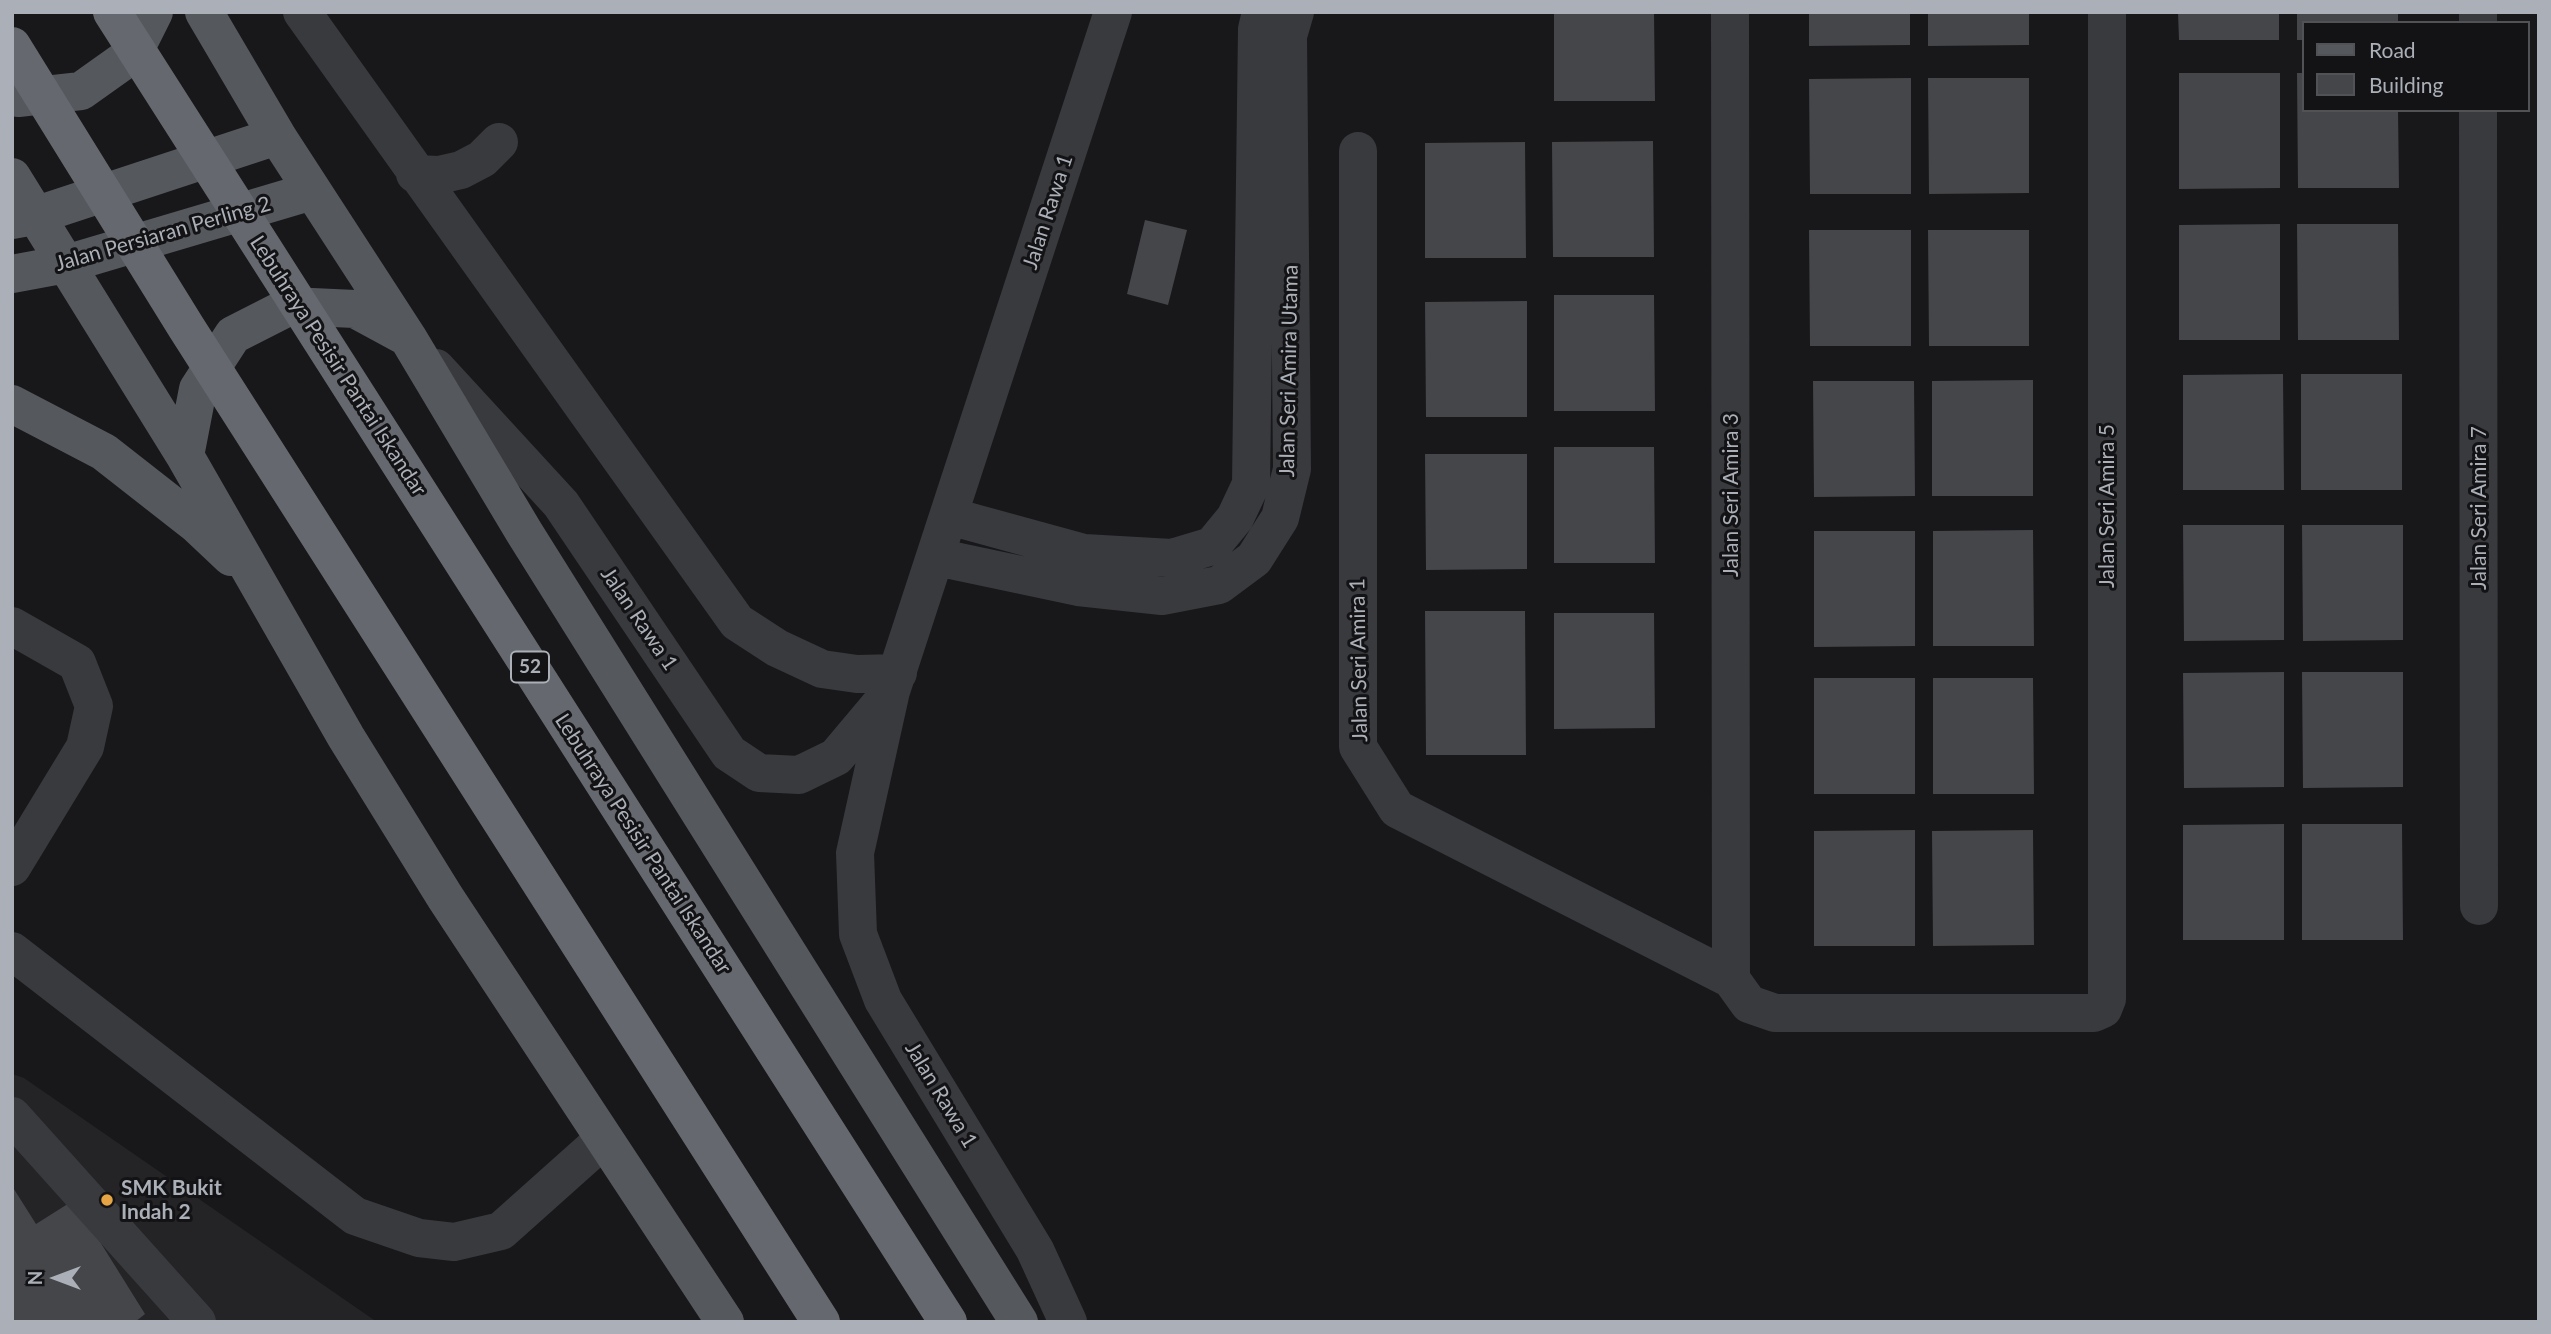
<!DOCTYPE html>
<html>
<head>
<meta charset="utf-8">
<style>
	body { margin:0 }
	#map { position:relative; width:2551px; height:1334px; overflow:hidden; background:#18181a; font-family:Lato,sans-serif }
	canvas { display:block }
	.frame { position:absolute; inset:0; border:14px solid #abb0b8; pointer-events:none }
	.legend { position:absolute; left:2302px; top:21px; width:228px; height:91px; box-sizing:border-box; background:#131315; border:2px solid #505256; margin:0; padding:9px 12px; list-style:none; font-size:21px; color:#abb0b8 }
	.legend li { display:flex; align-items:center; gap:14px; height:35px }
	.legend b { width:35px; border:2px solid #505256 }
	.north { position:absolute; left:21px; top:1243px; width:70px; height:70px; -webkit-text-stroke:5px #131315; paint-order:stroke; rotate:270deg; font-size:19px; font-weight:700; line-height:28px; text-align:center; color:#abb0b8 }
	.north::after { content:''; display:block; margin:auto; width:24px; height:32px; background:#abb0b8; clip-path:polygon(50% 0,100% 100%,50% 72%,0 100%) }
</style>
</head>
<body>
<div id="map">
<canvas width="2551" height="1334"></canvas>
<div class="frame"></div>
<ul class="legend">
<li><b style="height:9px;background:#55585d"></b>Road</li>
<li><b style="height:19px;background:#45464a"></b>Building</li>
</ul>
<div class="north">N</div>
</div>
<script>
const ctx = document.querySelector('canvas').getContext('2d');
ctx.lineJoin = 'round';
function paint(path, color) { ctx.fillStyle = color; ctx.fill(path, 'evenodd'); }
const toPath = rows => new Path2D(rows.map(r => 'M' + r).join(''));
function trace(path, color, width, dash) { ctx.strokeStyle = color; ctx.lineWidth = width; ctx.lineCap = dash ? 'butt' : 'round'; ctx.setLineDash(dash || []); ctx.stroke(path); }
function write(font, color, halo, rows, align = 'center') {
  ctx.font = font + ' Lato,sans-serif'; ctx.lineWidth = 6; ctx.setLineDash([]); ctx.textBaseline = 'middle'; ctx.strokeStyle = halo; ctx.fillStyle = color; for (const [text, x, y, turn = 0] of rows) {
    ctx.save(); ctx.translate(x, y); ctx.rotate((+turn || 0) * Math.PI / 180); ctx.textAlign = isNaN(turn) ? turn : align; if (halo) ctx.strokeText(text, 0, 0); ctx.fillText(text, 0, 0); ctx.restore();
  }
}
paint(toPath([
	[12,1074,24,1078,377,1322,12,1322]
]), '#242427');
paint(toPath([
	[1554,12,1654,12,1655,101,1554,101],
	[1809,12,1910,12,1910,45,1809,46],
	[1928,12,2029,12,2029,45,1928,46],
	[2178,12,2279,12,2279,40,2179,40],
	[2297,12,2398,12,2398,23,2304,23,2304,40,2297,40],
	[2179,73,2280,73,2280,188,2179,189],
	[2297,73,2304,73,2304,110,2398,110,2399,188,2298,188],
	[1911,78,1911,194,1810,194,1809,79],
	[1928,78,2029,78,2029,193,1929,194],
	[1653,141,1654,257,1553,257,1552,142],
	[1525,142,1526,258,1425,258,1425,143],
	[1145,220,1187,230,1168,305,1127,294],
	[2280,224,2280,340,2179,340,2179,225],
	[2297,224,2398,224,2399,340,2298,340],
	[1809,230,1911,230,1911,346,1810,346],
	[1928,230,2029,230,2029,346,1929,346],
	[1554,295,1654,295,1655,411,1554,411],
	[1527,301,1527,417,1426,417,1425,302],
	[2283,374,2284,490,2183,490,2183,375],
	[2301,374,2402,374,2402,490,2301,490],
	[2033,380,2033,496,1932,496,1932,381],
	[1813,381,1914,381,1915,496,1814,497],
	[1554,447,1654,447,1655,563,1554,563],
	[1425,454,1527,454,1527,569,1426,570],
	[2183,525,2284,525,2284,640,2184,641],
	[2302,525,2403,525,2403,640,2303,641],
	[2033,530,2034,646,1933,646,1933,531],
	[1814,531,1915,531,1915,646,1814,647],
	[1425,611,1525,611,1526,755,1426,755],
	[1554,613,1654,613,1655,728,1554,729],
	[2284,672,2284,787,2184,788,2183,673],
	[2302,672,2403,672,2403,787,2303,788],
	[1814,678,1915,678,1915,794,1814,794],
	[1933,678,2033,678,2034,794,1933,794],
	[2284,824,2284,940,2183,940,2183,825],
	[2302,824,2402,824,2403,940,2302,940],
	[1915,830,1915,946,1814,946,1814,831],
	[2033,830,2034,945,1933,946,1932,831],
	[12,1186,36,1224,74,1200,145,1314,135,1322,12,1322]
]), '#45464a');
trace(toPath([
	[302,12,737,622,777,648,822,669,857,674,898,673],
	[1730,12,1731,979],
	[2478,12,2478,23],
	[2478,110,2479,906],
	[1358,151,1358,747,1397,809,1731,979,1749,1004,1775,1013,2094,1013,2103,1009,2107,999,2107,12],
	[415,174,439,175,461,170,482,159,499,142],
	[436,368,561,504,729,753,759,773,799,775,836,757,889,694],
	[949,516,1084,553,1172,558,1212,546,1235,518,1251,484,1257,29,1261,12],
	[936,557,1078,587,1162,596,1219,585,1254,559,1280,518,1292,469,1288,36,1295,12],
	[12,626,77,663,94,706,85,747,12,867],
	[12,951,355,1216,419,1238,454,1242,501,1231,604,1139],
	[12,1116,197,1322],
	[1068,1322,1035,1250,883,1000,858,934,855,853,891,691,1113,12]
]), '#393a3e', 38);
trace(toPath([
	[204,12,277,136,408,338,524,532,1019,1322],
	[12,96,18,98,81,91,133,54,154,12],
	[12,177,185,456,346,737,445,897,725,1322],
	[12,220,34,216,277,136],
	[12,274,66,264,312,191],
	[12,404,104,452,196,524,231,557],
	[185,456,198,389,233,335,290,306,355,309,403,335]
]), '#55585d', 38);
trace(toPath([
	[112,12,948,1322],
	[12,46,186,327,821,1322]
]), '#65696f', 38);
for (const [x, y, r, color] of [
	[107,1200,7,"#e5a544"]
]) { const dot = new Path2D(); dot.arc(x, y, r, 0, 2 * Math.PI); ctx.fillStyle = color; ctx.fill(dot); trace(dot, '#131315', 2.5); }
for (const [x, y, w] of [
	[530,667,38]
]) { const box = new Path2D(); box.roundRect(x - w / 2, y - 15.5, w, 31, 5); ctx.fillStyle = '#131315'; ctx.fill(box); trace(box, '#abb0b8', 2); }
write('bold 19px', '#abb0b8', null, [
	["52",530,667]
]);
write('21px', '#abb0b8', '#131315', [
	["Jalan Rawa 1",1048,212,-72],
	["Jalan Persiaran Perling 2",163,234,-16],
	["Lebuhraya Pesisir Pantai Iskandar",338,366,57],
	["Jalan Seri Amira Utama",1289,371,-89],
	["Jalan Seri Amira 3",1731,495,-90],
	["Jalan Seri Amira 5",2107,506,-90],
	["Jalan Seri Amira 7",2479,508,-90],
	["Jalan Rawa 1",639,619,56],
	["Jalan Seri Amira 1",1359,660,-91],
	["Lebuhraya Pesisir Pantai Iskandar",643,844,57],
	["Jalan Rawa 1",941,1095,59]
]);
write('bold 21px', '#abb0b8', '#131315', [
	["SMK Bukit",121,1188],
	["Indah 2",121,1212]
], 'left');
</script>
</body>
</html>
